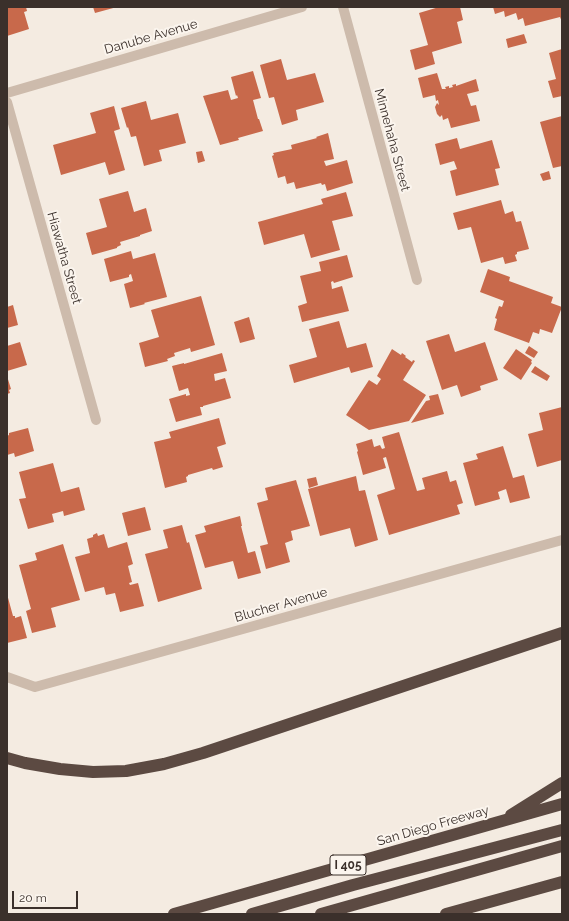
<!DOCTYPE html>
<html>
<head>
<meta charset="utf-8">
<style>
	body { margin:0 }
	#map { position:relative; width:569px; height:921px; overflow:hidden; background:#f4ebe1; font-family:Raleway,sans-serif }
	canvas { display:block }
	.frame { position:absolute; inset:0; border:8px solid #3b302b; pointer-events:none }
	.scale { position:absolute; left:12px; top:891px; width:66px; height:18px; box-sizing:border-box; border:2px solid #3b302b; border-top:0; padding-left:5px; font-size:12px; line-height:14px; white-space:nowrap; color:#3b302b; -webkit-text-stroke:3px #fbf5ee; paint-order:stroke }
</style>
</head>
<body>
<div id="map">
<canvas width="569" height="921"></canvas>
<div class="frame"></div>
<div class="scale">20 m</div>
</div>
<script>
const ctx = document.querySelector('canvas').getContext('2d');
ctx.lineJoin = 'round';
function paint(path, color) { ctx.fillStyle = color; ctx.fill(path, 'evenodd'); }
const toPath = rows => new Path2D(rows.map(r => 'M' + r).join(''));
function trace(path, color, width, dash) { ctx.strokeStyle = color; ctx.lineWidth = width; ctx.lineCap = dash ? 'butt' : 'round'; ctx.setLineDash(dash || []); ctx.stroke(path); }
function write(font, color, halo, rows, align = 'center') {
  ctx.font = font + ' Raleway,sans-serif'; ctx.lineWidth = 4; ctx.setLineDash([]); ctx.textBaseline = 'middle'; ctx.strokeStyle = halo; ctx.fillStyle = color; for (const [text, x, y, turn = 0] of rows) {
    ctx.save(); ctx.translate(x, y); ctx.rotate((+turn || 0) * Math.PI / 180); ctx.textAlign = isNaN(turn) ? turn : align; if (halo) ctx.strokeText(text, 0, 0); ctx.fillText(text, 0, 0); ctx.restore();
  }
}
paint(toPath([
	[7,7,26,7,27,11,24,12,29,29,7,36],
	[93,7,117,7,95,13],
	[439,7,460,7,463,20,457,22,462,43,432,52,435,64,415,70,410,50,428,45,419,13],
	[493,7,562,7,562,22,560,17,525,26,523,18,518,20,516,13,505,17,504,11,495,14],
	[524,34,527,43,508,48,506,39],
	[562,49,562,96,553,98,548,81,556,79,549,53],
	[281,59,287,80,315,73,324,102,296,110,298,120,282,125,274,97,269,98,260,65],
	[253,71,261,98,253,100,258,119,259,119,263,131,238,138,239,140,220,145,203,96,228,90,231,100,238,98,237,95,236,96,231,77],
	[437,73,442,89,446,89,445,87,449,86,449,88,453,87,452,85,456,84,456,86,476,79,479,91,467,94,471,106,476,105,480,121,451,128,448,118,443,120,442,115,440,117,437,114,435,107,437,103,439,105,438,100,436,101,435,95,423,98,418,78],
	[146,101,151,120,178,113,186,143,159,150,162,161,144,166,136,136,131,137,128,127,127,128,121,108],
	[114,106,120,129,114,131,125,170,109,175,105,162,61,175,53,145,96,133,90,113],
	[562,116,562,166,553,168,540,122],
	[328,133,334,159,324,161,326,166,347,160,353,183,327,191,325,184,322,185,321,183,296,189,294,182,287,184,285,176,278,178,272,156,274,155,273,153,292,149,291,145,317,138,316,137],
	[457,138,460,149,492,140,500,168,495,169,499,185,456,196,450,171,457,169,454,161,440,165,435,144],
	[202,151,205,161,198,163,196,152],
	[549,171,551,179,543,181,540,174],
	[128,191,134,212,146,208,152,231,140,235,140,236,120,242,121,245,117,247,117,248,92,255,86,233,107,227,99,199],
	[346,192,353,216,332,221,340,250,311,258,304,234,264,245,258,222,323,204,321,199],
	[501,200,505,214,513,211,516,222,521,221,529,249,517,252,517,254,515,255,517,261,505,264,503,257,481,263,471,227,458,230,453,213],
	[131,251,133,259,155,253,167,297,144,303,145,304,130,308,124,284,133,281,131,274,129,275,129,277,110,282,104,259],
	[347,255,353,277,334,283,333,281,331,282,332,289,342,286,349,311,302,322,298,306,307,303,300,276,321,271,319,262],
	[488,269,510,277,509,281,553,297,551,303,562,307,552,333,540,329,539,334,533,332,529,343,494,330,497,319,495,318,499,306,502,307,504,301,480,292],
	[201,296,215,345,191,352,190,348,174,353,175,356,167,359,168,361,145,367,139,343,159,337,151,310],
	[13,305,18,325,7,328,7,307],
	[249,317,255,339,240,343,234,322],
	[339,321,347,348,366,343,373,367,351,373,349,367,294,383,289,365,317,357,309,329],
	[449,334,455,352,485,342,498,380,480,386,481,390,461,397,457,385,442,390,426,341],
	[20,342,27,365,7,371,7,346],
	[529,346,538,352,534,358,525,353],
	[392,349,401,355,402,353,406,356,405,357,412,362,413,360,415,361,403,380,426,395,409,421,369,430,346,415,369,380,377,385,381,379,377,376],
	[516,349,532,360,531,362,532,363,521,380,503,368],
	[222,353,227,371,214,374,215,381,225,378,231,398,203,406,203,407,200,407,202,415,176,422,169,399,186,394,186,396,190,395,188,388,179,391,172,366,184,363,184,364],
	[535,366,550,376,547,381,531,372],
	[7,376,11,389,9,390,10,393,7,394],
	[438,394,444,414,411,423,426,401,430,400,429,396],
	[562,407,562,460,537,467,528,434,543,430,539,413],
	[219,418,226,444,217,447,223,467,213,470,212,468,188,475,188,476,186,477,187,482,165,488,154,442,171,438,169,432],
	[28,428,34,451,15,457,14,453,7,455,7,436,9,435,9,433],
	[399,432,417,491,425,489,422,478,447,471,450,482,456,480,463,503,457,505,460,514,389,535,377,495,395,489,386,457,383,458,386,468,363,475,357,452,358,451,356,444,372,439,374,447,380,445,382,449,385,448,382,437],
	[503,446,513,478,524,475,530,498,510,503,506,489,498,492,500,499,475,506,463,463,478,459,476,454],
	[53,463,61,492,79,487,85,510,64,516,63,511,52,514,54,522,28,529,19,499,26,498,19,472],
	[356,476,359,491,365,490,378,540,355,547,350,528,320,536,308,489],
	[316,477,318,485,309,488,307,479],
	[296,480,310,526,291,531,293,540,285,543,290,562,266,569,260,546,268,544,257,503,268,500,265,488],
	[145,507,151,530,128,536,122,513],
	[240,516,242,526,241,526,248,553,255,551,261,573,238,579,233,561,205,568,195,535,206,532,204,526],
	[182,525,187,543,189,542,202,589,158,602,145,554,168,548,163,530],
	[97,533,98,536,104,534,108,548,127,542,133,564,128,566,132,582,129,583,130,585,138,583,144,606,120,612,115,593,106,595,104,587,85,592,75,557,90,553,87,539,93,537,93,535],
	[63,544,80,600,51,608,56,627,32,633,26,611,31,609,19,565,37,560,35,553],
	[7,594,13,616,15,616,15,618,21,616,27,638,7,643]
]), '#c8694b');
trace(toPath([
	[343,7,417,280],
	[7,93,302,7],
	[7,102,96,420],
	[7,677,35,687,562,540]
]), '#cdbbac', 10);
trace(toPath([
	[7,758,25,763,60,769,93,772,126,771,164,764,203,753,562,633],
	[511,815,562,783],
	[174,914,562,804],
	[252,914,353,885,562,830],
	[321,914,562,846],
	[446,914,562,882]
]), '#5c4a42', 12);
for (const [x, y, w] of [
	[348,865,36]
]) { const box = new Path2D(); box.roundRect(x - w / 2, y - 10, w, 20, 3); ctx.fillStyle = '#fbf5ee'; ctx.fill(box); trace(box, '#3b302b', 1); }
write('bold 12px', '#3b302b', null, [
	["I 405",348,865]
]);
write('13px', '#3b302b', '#fbf5ee', [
	["Danube Avenue",151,37,-16],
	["Minnehaha Street",392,140,75],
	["Hiawatha Street",64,258,74],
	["Blucher Avenue",281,605,-16],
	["San Diego Freeway",433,826,-16]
]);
</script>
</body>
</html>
